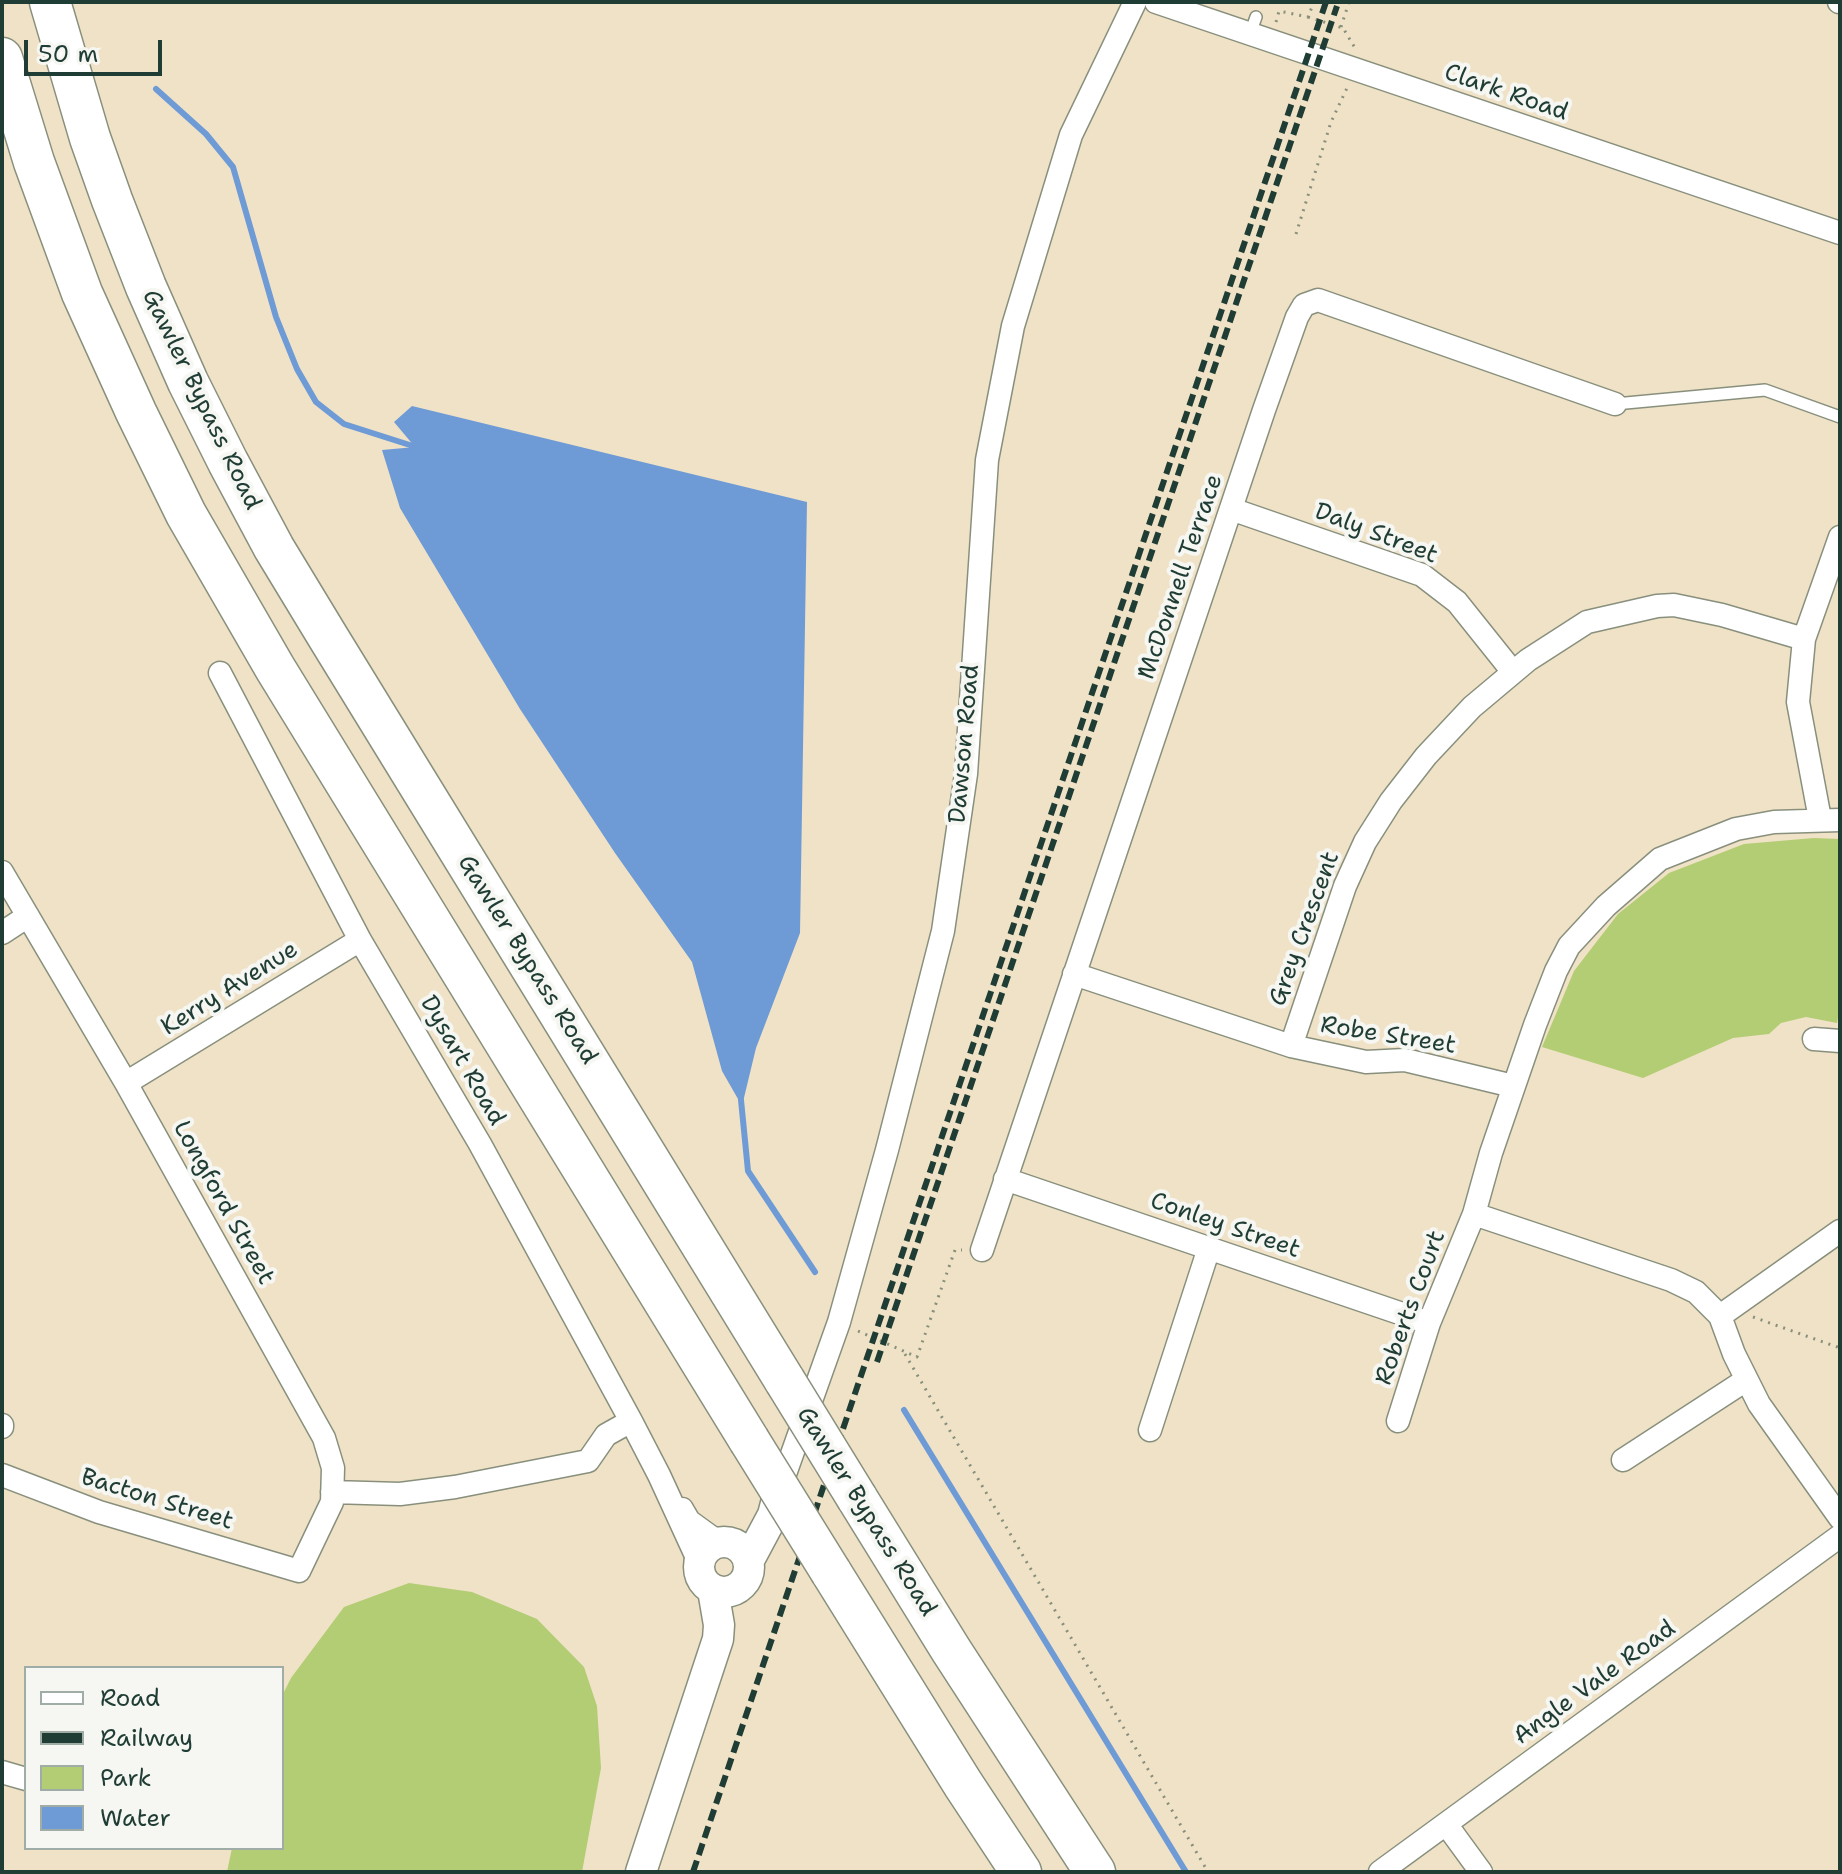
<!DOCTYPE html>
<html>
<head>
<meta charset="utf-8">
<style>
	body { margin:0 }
	#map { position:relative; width:1842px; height:1874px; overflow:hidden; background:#f0e2c6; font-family:"Shantell Sans",sans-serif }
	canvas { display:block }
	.frame { position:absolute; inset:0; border:4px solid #1f3d34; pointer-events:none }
	.legend { position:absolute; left:24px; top:1666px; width:260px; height:184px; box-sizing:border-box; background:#f6f6f2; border:2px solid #a0aca6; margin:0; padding:10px 14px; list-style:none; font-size:24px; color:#1f3d34 }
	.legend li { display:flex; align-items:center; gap:16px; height:40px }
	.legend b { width:40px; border:2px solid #a0aca6 }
	.scale { position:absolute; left:24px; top:40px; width:138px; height:36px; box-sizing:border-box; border:4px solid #1f3d34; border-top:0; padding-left:10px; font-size:24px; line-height:28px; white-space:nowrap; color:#1f3d34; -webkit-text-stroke:6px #f6f6f2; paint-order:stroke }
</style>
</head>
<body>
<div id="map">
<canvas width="1842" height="1874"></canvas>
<div class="frame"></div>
<ul class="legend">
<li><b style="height:10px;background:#fff"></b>Road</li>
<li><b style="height:10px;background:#1f3d34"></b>Railway</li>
<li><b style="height:22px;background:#b2cd73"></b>Park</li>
<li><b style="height:22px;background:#6e9bd6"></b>Water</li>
</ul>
<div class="scale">50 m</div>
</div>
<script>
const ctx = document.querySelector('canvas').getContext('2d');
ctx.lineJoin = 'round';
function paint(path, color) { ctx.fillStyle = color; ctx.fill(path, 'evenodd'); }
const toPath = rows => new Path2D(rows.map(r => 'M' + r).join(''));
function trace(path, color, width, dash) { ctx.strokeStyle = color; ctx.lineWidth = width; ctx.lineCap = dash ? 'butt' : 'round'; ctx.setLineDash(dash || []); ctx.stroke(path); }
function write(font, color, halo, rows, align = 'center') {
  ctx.font = font + ' "Shantell Sans",sans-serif'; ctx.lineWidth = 8; ctx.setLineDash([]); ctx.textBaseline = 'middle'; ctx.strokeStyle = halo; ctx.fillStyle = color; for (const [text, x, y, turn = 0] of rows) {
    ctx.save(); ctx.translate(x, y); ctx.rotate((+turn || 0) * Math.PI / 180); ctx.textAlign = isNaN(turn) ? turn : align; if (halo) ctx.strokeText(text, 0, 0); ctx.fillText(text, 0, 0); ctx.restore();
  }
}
paint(toPath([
	[1814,838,1840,839,1840,1006,1837,1023,1806,1017,1781,1023,1769,1034,1733,1038,1643,1078,1542,1047,1574,971,1618,914,1669,873,1744,844],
	[409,1583,472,1592,537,1619,584,1667,597,1706,601,1768,582,1872,227,1872,232,1848,282,1848,282,1696,291,1678,344,1607]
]), '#b2cd73');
paint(toPath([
	[412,406,807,502,800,933,756,1048,742,1106,722,1071,692,962,615,853,520,709,400,508,382,450,415,447,394,422]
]), '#6e9bd6');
trace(toPath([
	[156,89,206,134,233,167,276,317,297,369,316,402,344,424,416,447,419,452],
	[741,1100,748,1171,815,1272],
	[904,1410,1186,1872]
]), '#6e9bd6', 6);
const lane = toPath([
	[1250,34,1256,17],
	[1615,404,1765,390,1840,417]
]);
const street = toPath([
	[1156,2,1840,233],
	[1839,2,1840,2],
	[1231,509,1422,575,1457,602,1513,672],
	[220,673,360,940,480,1144,631,1421,659,1475,699,1562],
	[1820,819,1798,702,1804,639,1840,537],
	[2,872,126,1083,324,1438,333,1468,332,1502,299,1571,99,1512,2,1475],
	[2,933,28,916],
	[1074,974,1291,1046,1366,1062,1405,1060,1513,1086],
	[1814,1039,1840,1041],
	[1291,1046,1345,886,1365,842,1391,801,1426,756,1472,707,1528,660,1587,622,1657,606,1674,605,1722,615,1804,639],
	[126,1083,360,940],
	[1005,1179,1429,1323],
	[1474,1214,1671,1280,1696,1292,1720,1316,1734,1354,1759,1404,1840,1518],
	[982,1250,1264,410,1297,317,1304,305,1318,300,1615,404],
	[1720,1316,1840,1231],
	[1398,1421,1429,1323,1474,1214,1491,1153,1535,1025,1556,971,1569,946,1606,906,1660,859,1736,829,1774,822,1840,820],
	[2,1425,2,1427],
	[1150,1430,1209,1248],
	[1623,1460,1746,1380],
	[780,1488,839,1322,887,1150,943,931,966,774,987,460,1013,326,1071,135,1135,2],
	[332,1492,400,1494,455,1487,588,1461,606,1435,631,1421],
	[682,1509,689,1521,718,1542],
	[2,1772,26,1779],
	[1446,1824,1481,1872],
	[1380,1872,1840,1536]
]);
const secondary = toPath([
	'699 1567a25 25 0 1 1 50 0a25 25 0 1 1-50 0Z',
	[749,1560,773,1515,780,1488],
	[641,1872,718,1639,719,1625,713,1590]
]);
const highway = toPath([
	[50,2,90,138,112,200,146,287,188,382,228,462,274,548,328,637,785,1381],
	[2,58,34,162,82,293,136,412,186,514,275,668,749,1440],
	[857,1498,951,1650,1095,1872],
	[831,1572,963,1784,1021,1872]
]);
trace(lane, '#88907d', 14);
trace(street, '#88907d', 25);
trace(secondary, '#88907d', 33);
trace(highway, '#88907d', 43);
trace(toPath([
	[1308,17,1343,28,1355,48],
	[1276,22,1279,11,1308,17,1314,2],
	[1341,27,1349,2],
	[1296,234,1331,122,1347,88],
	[1753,1317,1840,1348],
	[858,1331,917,1357,955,1250,962,1250],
	[905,1354,1208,1872]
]), '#88907d', 3, [2, 6]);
trace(lane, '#fff', 11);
trace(street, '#fff', 22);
trace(secondary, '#fff', 30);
trace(highway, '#fff', 40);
trace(toPath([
	[877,1362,1337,6],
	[693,1872,1326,2]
]), '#1f3d34', 6, [12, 6]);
const highwayBridge = toPath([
	[785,1381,857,1498],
	[749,1440,831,1572]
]);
trace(highwayBridge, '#88907d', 43, []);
trace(highwayBridge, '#fff', 40);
write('24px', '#1f3d34', '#f6f6f2', [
	["Clark Road",1506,93,19],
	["Gawler Bypass Road",201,400,64],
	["Daly Street",1376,534,21],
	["McDonnell Terrace",1181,577,-71],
	["Dawson Road",965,744,-85],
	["Grey Crescent",1305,929,-70],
	["Gawler Bypass Road",527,960,58],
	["Kerry Avenue",230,989,-32],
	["Robe Street",1388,1036,9],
	["Dysart Road",462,1061,60],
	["Longford Street",223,1203,61],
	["Conley Street",1225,1226,19],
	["Roberts Court",1411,1308,-70],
	["Bacton Street",157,1500,17],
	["Gawler Bypass Road",866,1512,58],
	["Angle Vale Road",1595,1683,-36]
]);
</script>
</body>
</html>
